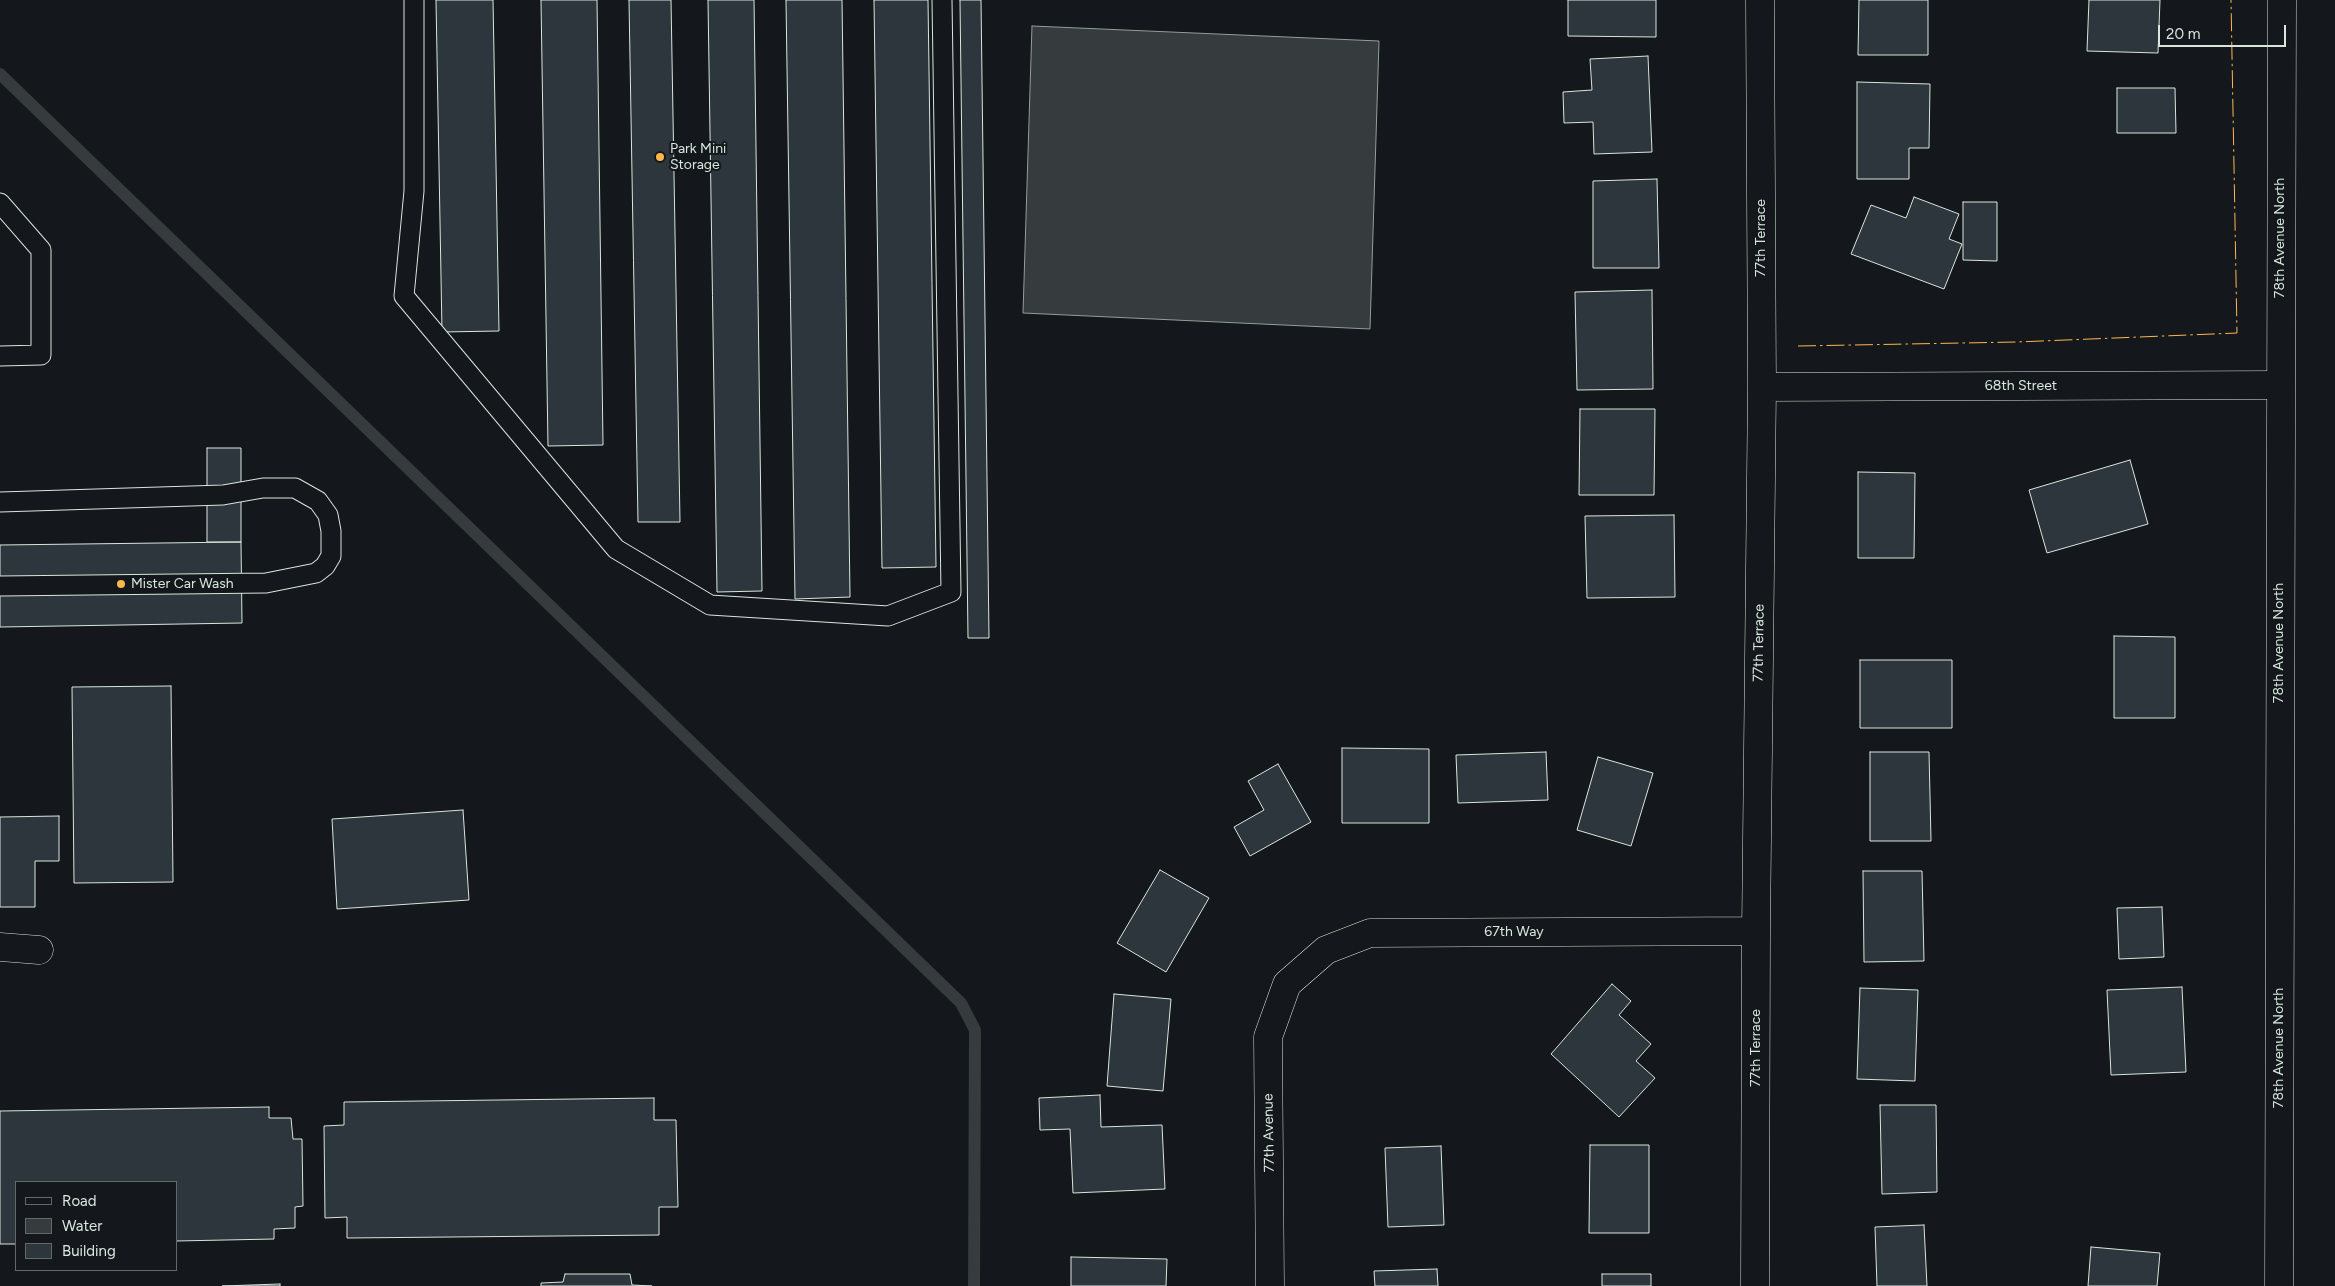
<!DOCTYPE html>
<html>
<head>
<meta charset="utf-8">
<style>
	body { margin:0 }
	#map { position:relative; width:2335px; height:1286px; overflow:hidden; background:#14181c; font-family:Figtree,sans-serif }
	canvas { display:block }
	.legend { position:absolute; left:15px; top:1181px; width:162px; height:90px; box-sizing:border-box; background:#14181c; border:1px solid #626a69; margin:0; padding:6px 9px; list-style:none; font-size:15px; color:#d8e6dc }
	.legend li { display:flex; align-items:center; gap:10px; height:25px }
	.legend b { width:25px; border:1px solid #626a69 }
	.scale { position:absolute; left:2158px; top:25px; width:128px; height:22px; box-sizing:border-box; border:2px solid #d8e6dc; border-top:0; padding-left:6px; font-size:15px; line-height:18px; white-space:nowrap; color:#d8e6dc; -webkit-text-stroke:4px #14181c; paint-order:stroke }
</style>
</head>
<body>
<div id="map">
<canvas width="2335" height="1286"></canvas>
<ul class="legend">
<li><b style="height:6px;background:#14181c"></b>Road</li>
<li><b style="height:14px;background:#363b3e"></b>Water</li>
<li><b style="height:14px;background:#2c363c"></b>Building</li>
</ul>
<div class="scale">20 m</div>
</div>
<script>
const ctx = document.querySelector('canvas').getContext('2d');
ctx.lineJoin = 'round';
function paint(path, color) { ctx.fillStyle = color; ctx.fill(path, 'evenodd'); }
const toPath = rows => new Path2D(rows.map(r => 'M' + r).join(''));
function trace(path, color, width, dash) { ctx.strokeStyle = color; ctx.lineWidth = width; ctx.lineCap = dash ? 'butt' : 'round'; ctx.setLineDash(dash || []); ctx.stroke(path); }
function write(font, color, halo, rows, align = 'center') {
  ctx.font = font + ' Figtree,sans-serif'; ctx.lineWidth = 4; ctx.setLineDash([]); ctx.textBaseline = 'middle'; ctx.strokeStyle = halo; ctx.fillStyle = color; for (const [text, x, y, turn = 0] of rows) {
    ctx.save(); ctx.translate(x, y); ctx.rotate((+turn || 0) * Math.PI / 180); ctx.textAlign = isNaN(turn) ? turn : align; if (halo) ctx.strokeText(text, 0, 0); ctx.fillText(text, 0, 0); ctx.restore();
  }
}
const water = toPath([
	[1032,26,1379,41,1370,329,1023,313,1032,26]
]);
paint(water, '#363b3e');
trace(water, '#939e99', 1);
trace(toPath([
	[0,74,961,1003,975,1030,974,1286]
]), '#363b3e', 12);
const building = toPath([
	[436,0,493,0,499,331,442,332,436,0],
	[541,0,597,0,603,445,548,446,541,0],
	[629,0,671,0,680,522,638,522,629,0],
	[708,0,754,0,762,591,717,592,708,0],
	[786,0,842,0,850,597,795,599,786,0],
	[874,0,928,0,936,567,882,568,874,0],
	[960,0,981,0,989,638,968,638,960,0],
	[1568,0,1656,0,1656,37,1568,36,1568,0],
	[1859,0,1928,0,1928,55,1858,55,1859,0],
	[2089,0,2160,0,2158,53,2087,51,2089,0],
	[1648,56,1652,152,1594,154,1593,122,1564,123,1563,92,1592,90,1590,59,1648,56],
	[1857,82,1930,84,1929,148,1909,148,1909,179,1857,179,1857,82],
	[2117,88,2175,88,2176,133,2117,133,2117,88],
	[1657,179,1659,268,1593,268,1593,181,1657,179],
	[1914,197,1959,214,1949,239,1962,244,1944,289,1851,254,1871,205,1906,218,1914,197],
	[1963,202,1997,202,1997,261,1963,260,1963,202],
	[1652,290,1653,389,1577,390,1575,292,1652,290],
	[1580,409,1655,409,1654,495,1579,495,1580,409],
	[207,448,241,448,241,542,207,542,207,448],
	[2130,460,2148,524,2047,553,2029,490,2130,460],
	[1858,472,1915,473,1914,558,1858,558,1858,472],
	[1674,515,1675,597,1587,598,1585,516,1674,515],
	[241,542,242,623,0,627,0,545,241,542],
	[2114,636,2175,637,2175,718,2114,718,2114,636],
	[1860,660,1952,660,1952,728,1860,728,1860,660],
	[171,686,173,882,74,883,72,687,171,686],
	[1342,748,1429,749,1429,823,1342,823,1342,748],
	[1546,752,1548,800,1458,803,1456,755,1546,752],
	[1870,752,1929,752,1931,841,1870,841,1870,752],
	[1598,757,1653,773,1631,846,1577,830,1598,757],
	[1278,764,1311,822,1250,856,1234,827,1264,810,1248,781,1278,764],
	[463,810,469,900,337,909,332,819,463,810],
	[59,816,59,861,35,861,35,907,0,907,0,817,59,816],
	[1160,870,1209,898,1166,972,1117,943,1160,870],
	[1863,871,1922,871,1924,961,1864,962,1863,871],
	[2162,907,2164,957,2119,959,2117,908,2162,907],
	[1612,984,1631,1001,1619,1015,1651,1044,1636,1061,1655,1078,1619,1117,1551,1054,1612,984],
	[2182,987,2186,1072,2111,1075,2107,990,2182,987],
	[1860,988,1918,990,1915,1081,1857,1079,1860,988],
	[1114,994,1171,999,1163,1091,1107,1086,1114,994],
	[1100,1095,1101,1127,1162,1125,1165,1189,1073,1193,1070,1129,1040,1130,1039,1098,1100,1095],
	[654,1098,654,1120,676,1120,678,1207,659,1207,659,1235,347,1238,347,1217,325,1218,324,1126,344,1125,344,1102,654,1098],
	[1880,1105,1936,1105,1937,1192,1882,1194,1880,1105],
	[269,1107,269,1118,291,1118,293,1139,302,1139,303,1206,295,1207,295,1228,274,1229,274,1239,176,1241,176,1182,16,1182,16,1244,0,1244,0,1111,269,1107],
	[1590,1145,1649,1145,1649,1233,1589,1233,1590,1145],
	[1441,1146,1444,1225,1388,1227,1385,1148,1441,1146],
	[1924,1225,1927,1286,1877,1286,1875,1227,1924,1225],
	[2091,1247,2160,1253,2157,1286,2088,1286,2091,1247],
	[1071,1257,1167,1259,1166,1286,1071,1286,1071,1257],
	[1437,1269,1438,1286,1375,1286,1374,1271,1437,1269],
	[565,1274,630,1274,632,1285,652,1286,541,1286,541,1283,563,1282,565,1274],
	[1602,1274,1651,1274,1651,1286,1602,1286,1602,1274],
	[280,1284,280,1286,222,1286,280,1284]
]);
paint(building, '#2c363c');
trace(building, '#d8e6dc', 1);
const service = toPath([
	[414,0,414,191,404,296,616,549,710,605,888,616,951,592,942,0],
	[0,203,41,250,41,355,0,356],
	[0,502,223,495,263,488,295,488,318,501,328,515,331,531,331,556,325,566,316,573,266,583,0,586]
]);
const minor = toPath([
	[1762,387,2280,385],
	[0,947,39,950],
	[1270,1286,1268,1037,1287,984,1326,950,1370,933,1756,931],
	[1755,1286,1756,931,1762,387,1760,0]
]);
const tertiary = toPath([
	[2279,1286,2282,0]
]);
trace(service, '#d8e6dc', 21);
trace(minor, '#d8e6dc', 29);
trace(tertiary, '#d8e6dc', 29);
trace(service, '#14181c', 19);
trace(minor, '#14181c', 28);
trace(tertiary, '#14181c', 28);
trace(toPath([
	[1798,346,2017,342,2237,333,2231,0]
]), '#ffb74d', 1, [18, 4, 2.5, 4]);
for (const [x, y, r, color] of [
	[660,157,5,"#ffb74d"],
	[121,584,5,"#ffb74d"]
]) { const dot = new Path2D(); dot.arc(x, y, r, 0, 2 * Math.PI); ctx.fillStyle = color; ctx.fill(dot); trace(dot, '#14181c', 2); }
write('14px', '#d8e6dc', '#14181c', [
	["Park Mini",670,149],
	["Storage",670,165],
	["Mister Car Wash",131,584]
], 'left');
write('14px', '#d8e6dc', '#14181c', [
	["77th Terrace",1761,238,-90],
	["78th Avenue North",2280,238,-90],
	["68th Street",2021,386],
	["77th Terrace",1759,643,-89],
	["78th Avenue North",2279,643,-90],
	["67th Way",1514,932],
	["77th Terrace",1756,1048,-90],
	["78th Avenue North",2279,1048,-90],
	["77th Avenue",1269,1133,-91]
]);
</script>
</body>
</html>
